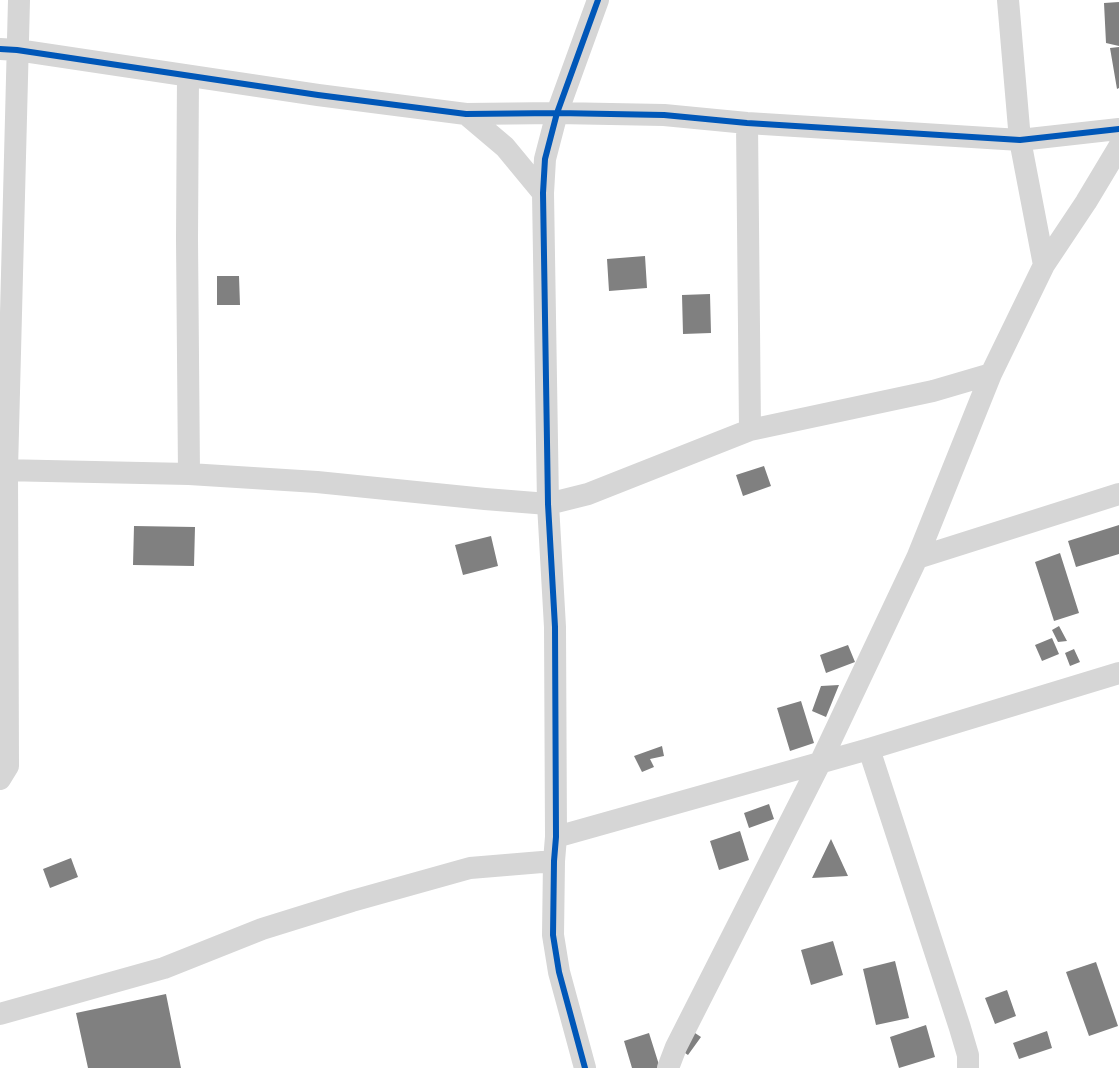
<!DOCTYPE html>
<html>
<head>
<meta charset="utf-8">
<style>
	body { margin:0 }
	canvas { display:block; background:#fff }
</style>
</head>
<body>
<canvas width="1119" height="1068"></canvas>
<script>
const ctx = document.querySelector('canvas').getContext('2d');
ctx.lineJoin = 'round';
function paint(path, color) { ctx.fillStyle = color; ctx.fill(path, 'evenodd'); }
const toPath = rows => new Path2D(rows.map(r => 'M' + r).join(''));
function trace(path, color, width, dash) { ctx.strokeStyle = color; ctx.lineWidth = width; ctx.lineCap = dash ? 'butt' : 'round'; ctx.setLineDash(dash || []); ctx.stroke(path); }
paint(toPath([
	[1119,2,1119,46,1106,43,1104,3],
	[1119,47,1119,88,1117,89,1110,48],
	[645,256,647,288,609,291,607,259],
	[217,276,239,276,240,305,217,305],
	[710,294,711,333,683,334,682,295],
	[764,466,771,486,743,496,736,475],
	[1119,525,1119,554,1076,567,1068,541],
	[134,526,195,527,194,566,133,565],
	[491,536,498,566,463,575,455,545],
	[1060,553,1079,613,1054,621,1035,562],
	[1059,626,1067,641,1058,642,1052,630],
	[1052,638,1059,654,1042,661,1035,645],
	[848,645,855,662,826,673,820,655],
	[1074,649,1080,662,1070,666,1065,653],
	[839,685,826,717,812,711,821,686],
	[801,701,814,743,790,751,777,708],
	[662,746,664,756,650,759,654,767,642,772,634,756],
	[769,804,774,819,749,828,744,813],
	[740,831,749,860,719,870,710,841],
	[831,839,848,876,812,878],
	[71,858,78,877,50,888,43,869],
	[833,941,843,975,811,985,801,950],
	[895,961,909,1018,876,1025,863,969],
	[1096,962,1118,1026,1089,1036,1066,972],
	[1007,990,1016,1016,995,1024,985,998],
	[166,994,181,1068,88,1068,76,1013],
	[926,1025,935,1057,899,1068,890,1037],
	[689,1029,701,1037,688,1055,676,1047],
	[1047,1031,1052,1048,1019,1059,1013,1043],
	[649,1033,660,1068,632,1068,624,1041]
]), '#808080');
trace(toPath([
	[1008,0,1020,140,1044,265],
	[0,49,17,50,318,95,466,114,557,113,664,115,747,123,1020,140,1119,129],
	[188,76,187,239,189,474],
	[466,114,505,147,543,193],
	[747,123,750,430],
	[0,470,189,474,317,482,485,499,548,504,588,494,750,430,933,391,991,374],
	[917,558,1119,494],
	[869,749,960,1028,968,1055,968,1068],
	[0,779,8,766,7,470,19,0],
	[556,837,869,749,1119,673],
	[0,1014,164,968,262,929,352,901,470,868,554,861],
	[585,1068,559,972,553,935,554,861,556,837,555,627,548,504,543,193,545,159,557,113,598,0],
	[668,1068,676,1047,820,763,917,558,991,374,1044,265,1086,202,1119,147]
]), '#d6d6d6', 22);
trace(toPath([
	[0,49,17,50,318,95,466,114,557,113,664,115,747,123,1020,140,1119,129],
	[585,1068,559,972,553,935,554,861,556,837,555,627,548,504,543,193,545,159,557,113,598,0]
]), '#0057b8', 6);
</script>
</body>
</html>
